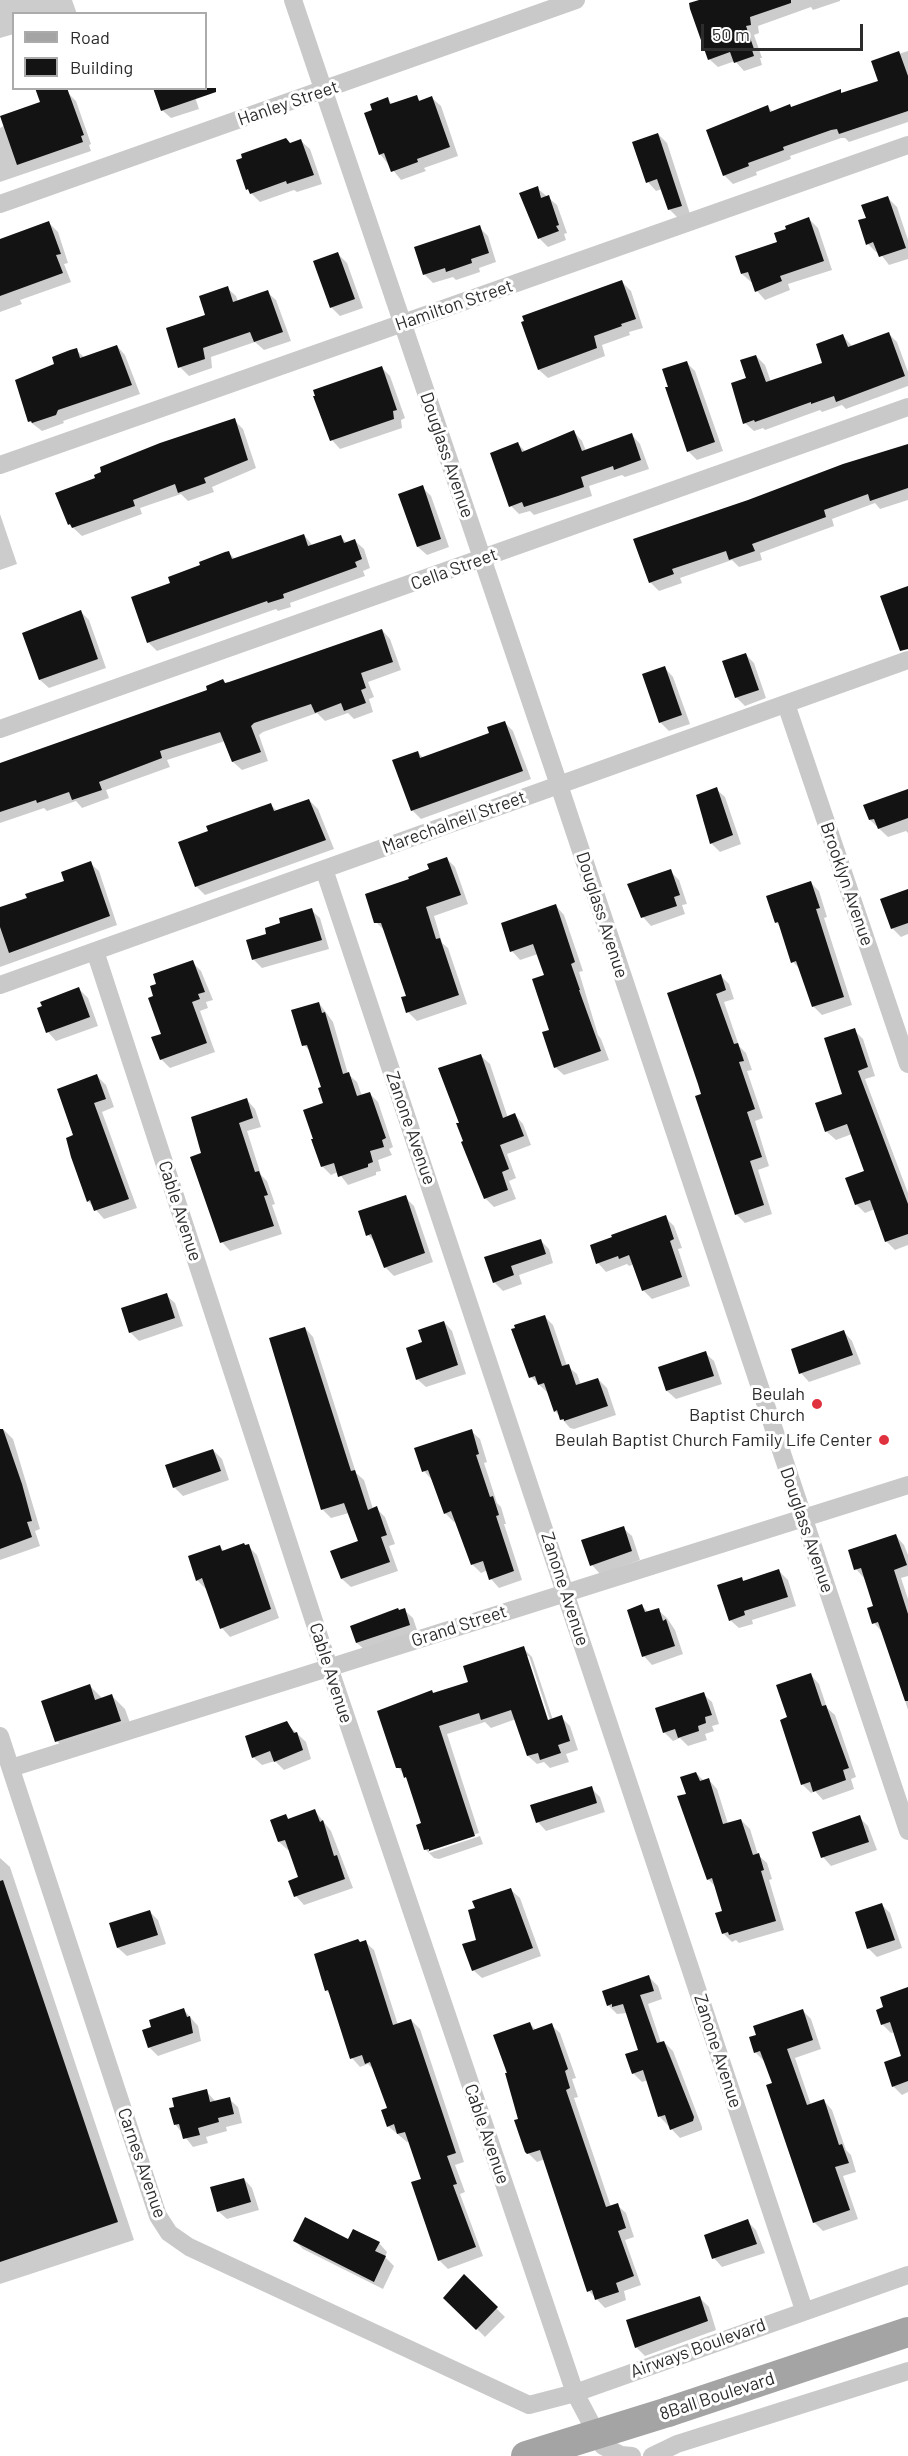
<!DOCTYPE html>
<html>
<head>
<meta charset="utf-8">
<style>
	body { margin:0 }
	#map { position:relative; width:908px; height:2456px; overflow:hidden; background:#fff; font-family:Barlow,sans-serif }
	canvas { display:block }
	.legend { position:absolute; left:12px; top:12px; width:195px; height:78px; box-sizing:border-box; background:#fff; border:2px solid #ababab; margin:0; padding:8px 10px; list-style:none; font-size:18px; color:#2c2c2c }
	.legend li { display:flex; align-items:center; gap:12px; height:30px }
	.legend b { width:30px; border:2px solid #ababab }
	.scale { position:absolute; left:701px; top:24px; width:162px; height:27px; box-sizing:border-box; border:3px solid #2c2c2c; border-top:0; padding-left:8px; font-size:18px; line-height:21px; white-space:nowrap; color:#2c2c2c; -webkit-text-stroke:4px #fff; paint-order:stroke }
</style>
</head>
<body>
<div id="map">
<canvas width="908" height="2456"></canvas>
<ul class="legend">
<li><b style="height:8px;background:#a4a4a4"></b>Road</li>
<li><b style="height:16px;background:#131313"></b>Building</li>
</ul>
<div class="scale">50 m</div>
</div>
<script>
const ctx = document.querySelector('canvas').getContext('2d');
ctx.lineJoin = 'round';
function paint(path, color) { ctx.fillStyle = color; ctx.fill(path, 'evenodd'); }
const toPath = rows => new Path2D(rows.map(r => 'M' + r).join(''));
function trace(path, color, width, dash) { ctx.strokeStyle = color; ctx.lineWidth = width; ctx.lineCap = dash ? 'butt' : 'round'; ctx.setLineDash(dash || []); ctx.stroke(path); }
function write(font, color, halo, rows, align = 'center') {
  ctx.font = font + ' Barlow,sans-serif'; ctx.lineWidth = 6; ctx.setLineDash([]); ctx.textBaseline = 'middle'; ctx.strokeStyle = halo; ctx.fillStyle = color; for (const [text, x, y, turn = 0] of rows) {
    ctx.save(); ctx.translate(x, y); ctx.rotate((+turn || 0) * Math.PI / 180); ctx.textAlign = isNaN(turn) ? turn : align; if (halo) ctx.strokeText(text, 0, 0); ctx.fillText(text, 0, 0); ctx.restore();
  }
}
paint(toPath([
	[0,0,72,0,77,14,14,14,14,34,0,38],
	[704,0,840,0,840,1,813,10,811,7,758,26,759,33,754,35,762,58,760,58,762,65,744,71,735,61,718,67,709,59],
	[908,51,908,122,849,142,845,138,841,138,790,156,791,159,756,172,757,175,733,184,724,175,768,107,773,112,792,108,840,91,843,94,880,82,873,62],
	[192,88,199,109,171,118,162,110],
	[67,92,76,101,91,144,89,145,91,151,0,182,0,128],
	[416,97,421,102,432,98,441,106,458,156,424,168,426,171,401,180,380,154,374,111,387,99,393,105],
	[658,134,667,143,690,214,678,218,670,210,662,189,656,191,648,182],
	[301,141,310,149,322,184,297,192,294,190,260,202,247,189,290,144],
	[537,188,557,205,567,233,564,234,566,240,548,247,539,238],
	[888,198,897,207,908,240,908,259,889,265,879,252,876,252,868,244,868,219],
	[809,219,818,228,832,270,788,284,790,290,765,300,757,291,753,282,751,282,742,274],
	[49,223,58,232,68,263,64,264,71,282,20,300,22,304,0,312,0,240],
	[479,227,488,236,496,262,479,268,480,272,456,280,453,277,433,283,425,275,416,248],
	[338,254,347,263,363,308,340,316,331,307],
	[622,282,631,291,643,328,629,332,630,335,602,345,605,356,548,378,539,370,523,323],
	[227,288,236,296,238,302,267,292,276,300,291,341,264,350,255,342,211,357,212,368,189,376,180,367],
	[888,333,897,342,908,372,908,386,846,409,842,405,822,412,820,410,765,430,763,428,754,431,745,423,747,379,756,356,765,365,771,382,824,364,843,336,852,346],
	[117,346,125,355,140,394,63,421,64,423,42,431,29,421,56,365,76,350,85,358],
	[686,362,695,371,723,451,697,460,688,451],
	[382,368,390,376,405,418,401,420,402,428,340,449,332,440],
	[234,420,243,429,256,468,212,487,214,492,188,501,181,494,140,508,142,514,82,536,69,524,97,478],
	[574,432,582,441,586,451,632,435,640,444,649,469,625,477,622,475,589,486,592,496,534,515,530,511,519,514,511,506,518,444,526,452],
	[908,445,908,500,880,509,875,503,832,519,834,526,760,553,762,560,739,567,732,560,680,578,682,583,659,591,650,582,635,540],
	[422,487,431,496,449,547,427,555,418,547,400,495],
	[0,514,17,564,0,570],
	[304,535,313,546,340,536,347,543,355,541,364,549,370,568,363,571,365,576,290,603,291,607,278,611,276,609,157,651,148,642,172,584,229,553,236,560],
	[81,612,89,620,106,668,49,688,40,680],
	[382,630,390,639,401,670,368,682,374,697,369,699,373,712,354,719,348,713,325,721,317,713,263,732,259,735,268,761,242,770,233,762,225,741,167,760,170,767,106,790,109,798,82,808,76,801,47,811,44,808,0,823,0,764],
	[746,655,754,663,766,698,745,706,736,697],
	[665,668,673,677,690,724,669,731,660,722],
	[505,723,513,731,531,779,421,819,412,810,418,752,423,758,491,734],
	[716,789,725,797,741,844,720,852,711,843,703,820,706,819],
	[908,791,908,833,906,831,888,837,870,820],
	[309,800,318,809,334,849,205,895,196,886,271,805,278,812],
	[447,859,455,867,468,904,434,916,442,943,448,948,467,1004,417,1021,408,1012,408,997,385,931,376,922,411,880],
	[90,863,99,871,117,925,0,967,0,908,66,882],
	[670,871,679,880,687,904,682,905,685,914,651,926,643,917],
	[810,882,819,891,827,917,824,918,852,1005,822,1015,813,1006,801,970,793,962,781,927,776,922],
	[908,890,908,934,901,937,892,928],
	[556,906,564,915,583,971,579,972,598,1035,601,1039,609,1060,564,1075,555,1067,546,976,538,954,520,960,512,951],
	[311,910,320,918,329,949,262,968,254,960,248,941,268,935],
	[192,962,201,971,213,1000,206,1002,208,1008,200,1011,215,1052,170,1068,161,1059,162,1035],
	[721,976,729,984,734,999,724,1002,739,1046,746,1053,752,1070,747,1071,763,1118,755,1121,769,1166,758,1170,772,1214,745,1223,736,1214,703,1095,669,994],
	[79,989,88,998,98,1026,56,1041,48,1032],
	[319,1003,333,1022,348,1074,357,1082,362,1096,370,1094,378,1102,393,1147,389,1149,392,1155,378,1160,381,1171,376,1172,376,1175,348,1185,338,1172,331,1175,322,1166,325,1104,323,1088,312,1053,304,1045],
	[854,1030,863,1039,875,1076,865,1079,908,1193,908,1245,895,1250,886,1241,875,1209,865,1213,856,1204,866,1172,852,1134,836,1140,827,1132,817,1104,844,1094],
	[481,1056,490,1064,508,1118,515,1115,523,1124,531,1145,507,1154,516,1178,509,1181,516,1199,494,1207,485,1198,465,1142,461,1123],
	[97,1076,106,1085,114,1107,102,1112,137,1208,104,1219,88,1201,75,1136],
	[247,1100,255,1109,261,1127,247,1131,261,1175,267,1181,275,1204,272,1205,282,1234,230,1251,222,1242,203,1154],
	[405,1197,414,1206,433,1262,394,1276,385,1267,376,1243,368,1235],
	[665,1217,674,1226,682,1248,678,1249,690,1286,652,1299,643,1290,634,1264,629,1266,627,1264,606,1272,598,1263],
	[540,1240,549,1249,553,1263,519,1275,522,1284,503,1291,494,1282,486,1258],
	[166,1295,175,1303,183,1326,139,1341,130,1332],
	[544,1316,553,1325,567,1366,577,1374,581,1385,598,1379,607,1388,616,1415,574,1429,570,1428,555,1411,549,1394,531,1377],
	[444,1322,452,1331,466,1374,426,1387,417,1379,424,1343],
	[305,1328,313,1337,356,1473,364,1480,373,1509,376,1508,385,1517,395,1544,389,1546,398,1571,351,1587,342,1579,360,1542,349,1513,331,1518,323,1510,270,1339],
	[844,1332,852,1341,861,1364,809,1382,801,1373],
	[705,1353,714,1361,722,1384,676,1399,667,1391],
	[4,1430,13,1439,40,1529,35,1531,40,1546,0,1560,0,1432],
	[471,1431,480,1439,487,1462,484,1463,497,1503,501,1507,506,1524,504,1524,522,1580,499,1588,491,1579,488,1570,481,1573,472,1564,456,1522,454,1522,445,1513,432,1480,424,1471],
	[213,1450,222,1459,229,1480,183,1496,174,1487],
	[623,1528,632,1536,640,1560,600,1574,592,1565],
	[896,1536,904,1545,908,1555,908,1576,901,1578,908,1599,908,1710,883,1633,874,1623,875,1607,864,1578,856,1569],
	[248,1546,257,1555,279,1618,230,1637,222,1628,206,1589,197,1580,220,1547,224,1551],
	[779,1571,788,1580,796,1606,752,1620,753,1624,739,1628,730,1620,741,1579,745,1582],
	[642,1606,649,1613,658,1610,667,1618,675,1630,683,1654,652,1665,644,1656],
	[404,1610,413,1618,418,1633,366,1651,357,1643,352,1627],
	[523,1648,532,1657,553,1720,561,1717,570,1726,578,1750,566,1754,569,1762,550,1768,544,1762,537,1764,528,1756,516,1719,491,1728,485,1722,447,1734,479,1833,429,1849,429,1853,480,1836,483,1844,439,1859,434,1858,426,1850,423,1824,408,1780,398,1767,432,1692,435,1694,470,1683],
	[526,1656,529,1656,552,1726,549,1727],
	[811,1675,819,1684,827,1708,835,1715,856,1777,851,1779,854,1789,823,1800,815,1791,811,1793,802,1784,788,1718],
	[90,1686,103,1699,112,1696,125,1709,134,1734,70,1755,57,1741],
	[703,1694,712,1702,719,1724,712,1726,714,1731,705,1734,707,1740,688,1746,680,1738,673,1741,664,1732],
	[286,1723,306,1742,311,1759,284,1770,275,1761,262,1765,253,1757],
	[696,1773,704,1781,709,1780,717,1789,728,1824,741,1820,750,1829,758,1855,767,1863,772,1879,769,1880,784,1930,739,1943,736,1940,732,1942,723,1933,724,1912,717,1888,708,1879,679,1797,687,1795],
	[591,1788,600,1797,605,1812,546,1831,538,1822],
	[315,1811,331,1831,353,1888,304,1905,296,1896,300,1878,290,1849,288,1850,279,1842,286,1816,289,1820],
	[859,1817,868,1826,877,1850,831,1866,823,1857],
	[0,1858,10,1867,134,2240,0,2284],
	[511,1890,520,1898,541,1956,482,1978,473,1970,478,1941],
	[881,1904,890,1913,902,1948,877,1957,869,1949,856,1913],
	[149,1911,158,1920,166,1944,127,1956,118,1948,111,1924],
	[365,1942,374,1950,398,2025,411,2020,420,2029,464,2162,455,2165,465,2192,460,2194,483,2256,448,2269,439,2260,423,2180,410,2141,407,2142,388,2126,388,2109,375,2071,368,2064,360,2067,352,2058,331,1995,326,1990,361,1943],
	[649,1977,658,1986,662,1999,648,2004,661,2043,664,2042,673,2051,702,2127,702,2130,680,2138,660,2117,648,2080,642,2082,633,2073,640,2051,627,2013,617,2014,608,2005],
	[908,1990,908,2092,902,2095,893,2086,903,2057,895,2032,891,2033,882,2024,885,2008],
	[184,2010,198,2026,201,2041,158,2056,149,2047,153,2028],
	[803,2011,811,2019,821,2049,795,2058,811,2105,824,2101,832,2110,846,2150,851,2155,856,2172,843,2176,858,2219,823,2231,814,2222,774,2084,764,2061,755,2052],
	[530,2024,536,2030,551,2025,560,2033,576,2078,572,2079,578,2097,574,2098,611,2207,617,2205,626,2213,634,2237,625,2240,641,2285,624,2291,626,2300,605,2308,589,2291,545,2159,537,2162,528,2153,517,2107,495,2036],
	[206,2091,216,2102,229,2099,238,2107,242,2123,226,2127,227,2131,206,2137,208,2143,193,2147,175,2124],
	[244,2179,252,2188,259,2210,227,2219,218,2211],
	[747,2221,756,2230,765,2253,722,2267,714,2258],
	[295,2241,379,2243,387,2252,385,2257,394,2266,383,2289,303,2249],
	[464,2276,505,2317,485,2337,445,2297],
	[700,2298,709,2307,716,2330,645,2356,636,2347]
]), '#0003');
paint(toPath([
	[699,0,791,0,791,3,750,17,751,25,746,26,754,49,752,50,754,56,734,63,730,52,708,60,690,9,689,3],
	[899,51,908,76,908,111,839,134,837,129,831,130,783,147,784,150,748,163,749,166,723,176,706,130,768,105,770,112,790,104,791,107,841,89,841,93,878,81,871,61],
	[35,88,67,88,84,135,81,136,83,142,17,165,0,116,40,102],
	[153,88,216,88,216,92,161,111],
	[417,95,419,101,432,96,450,147,417,159,418,162,391,172,384,153,379,155,364,113,372,110,370,104,388,97,390,104],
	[658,133,682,206,668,210,657,179,646,183,632,142],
	[286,138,290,143,301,139,314,175,287,184,286,181,250,194,248,189,246,190,236,160,242,158,241,154],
	[538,186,541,198,549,195,559,225,556,226,559,231,538,239,519,193],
	[888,196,906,248,879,257,873,242,866,245,858,220,866,218,861,205],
	[809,217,824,261,780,276,782,281,755,292,748,272,741,274,735,256,777,242,774,233,786,229,785,226],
	[49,221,61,254,56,255,63,273,0,296,0,239],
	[480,225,489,253,471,259,472,263,446,272,445,268,423,275,414,247],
	[338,252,355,299,330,308,313,261],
	[622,280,636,319,621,324,622,326,594,336,597,348,538,370,521,322,524,321,522,316],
	[228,286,233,302,268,290,283,332,254,342,250,332,203,348,205,359,178,368,166,328,205,315,199,296],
	[889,332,905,376,836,402,834,396,811,404,811,402,755,422,754,420,743,424,731,383,746,378,740,360,756,355,766,382,822,363,816,344,843,334,848,347],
	[117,345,132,385,58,410,56,415,32,423,31,421,28,422,15,380,54,364,52,357,70,350,77,348,80,358],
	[687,361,715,442,687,452,665,387,668,387,662,369],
	[382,366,397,410,393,411,394,419,330,441,313,396,315,396,313,390],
	[235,418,248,460,204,478,206,483,178,493,175,484,133,500,135,506,72,528,70,524,68,525,55,493,95,478,94,475,101,472,100,467,160,443],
	[574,430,582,451,632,433,641,460,614,470,613,466,581,477,584,487,558,496,524,507,522,502,509,507,490,453,518,442,522,452],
	[908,444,908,488,870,501,868,494,824,510,826,517,752,544,755,551,729,560,726,551,672,569,674,574,649,583,633,539,748,500,843,464],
	[423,485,441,539,417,547,398,494],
	[304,534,308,546,341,535,344,543,355,539,362,559,355,562,357,567,283,594,284,598,268,603,267,601,147,643,131,597,170,583,168,577,200,565,199,562,225,552,229,551,232,559],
	[908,586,908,649,900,651,880,596],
	[81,610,98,659,39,680,22,633],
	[382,629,393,662,361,673,366,688,361,690,366,703,344,711,341,703,315,713,311,704,254,723,251,726,261,752,232,762,220,732,160,751,162,758,99,782,102,790,72,800,69,792,37,803,36,800,0,812,0,763,207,690,206,686,223,679,225,683,229,682],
	[746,653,759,690,735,698,722,661],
	[665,666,682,715,659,723,642,674],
	[505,721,523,771,411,811,392,760,418,751,420,758,489,733,487,727],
	[717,787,733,835,710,844,696,795],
	[908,789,908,818,878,829,874,819,869,820,863,805],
	[309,799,326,840,195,887,178,842,208,831,206,826,271,803,274,811],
	[447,857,461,895,426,907,436,939,440,938,459,995,406,1013,401,997,406,996,381,923,374,923,365,894,409,879,408,877,429,869,427,864],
	[91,861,110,916,9,953,0,927,0,907,27,898,25,894,64,881,61,872],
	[671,869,680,895,674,897,677,906,641,918,627,884],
	[811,881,820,908,816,909,844,997,812,1007,796,961,791,963,778,922,775,923,766,896],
	[908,889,908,923,891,929,880,899],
	[556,904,575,962,571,964,580,990,579,990,601,1051,554,1068,542,1032,549,1030,532,979,544,975,533,944,510,952,501,923],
	[312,908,322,940,252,960,246,940,266,934,265,928,280,923,279,918],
	[193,960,205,992,198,994,200,999,192,1002,207,1043,160,1060,151,1037,161,1034,148,998,153,996,150,986,156,984,153,974],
	[721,974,726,990,716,994,734,1044,738,1043,744,1061,739,1062,755,1109,747,1112,762,1157,750,1161,764,1205,735,1215,695,1096,701,1094,698,1084,667,993],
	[79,987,90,1017,46,1033,37,1008,42,1006,40,1002],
	[319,1002,322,1013,325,1012,343,1074,349,1072,357,1096,370,1092,386,1138,382,1140,384,1147,370,1151,373,1162,368,1164,368,1167,338,1177,334,1163,321,1167,311,1139,313,1139,303,1110,323,1103,318,1088,321,1087,307,1045,302,1046,291,1010],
	[855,1028,868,1067,858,1071,908,1204,908,1234,885,1242,870,1200,855,1205,845,1178,864,1171,847,1124,825,1132,815,1103,842,1094,824,1038],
	[481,1054,503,1118,515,1113,524,1136,500,1145,509,1169,502,1172,508,1190,484,1199,461,1142,463,1141,456,1123,459,1123,438,1068],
	[97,1074,106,1099,94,1103,129,1199,94,1211,90,1200,87,1202,71,1157,66,1138,73,1135,57,1089],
	[247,1098,253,1118,239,1123,255,1172,259,1171,268,1195,264,1196,274,1226,220,1243,190,1157,201,1153,191,1117],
	[406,1195,425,1253,384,1268,371,1234,366,1236,358,1211],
	[666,1215,674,1239,670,1241,682,1277,642,1291,629,1255,619,1259,618,1256,596,1264,590,1245,612,1237,611,1235],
	[541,1239,546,1254,511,1266,514,1275,493,1283,484,1257],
	[167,1293,175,1318,129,1333,121,1308],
	[545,1315,562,1366,569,1364,576,1385,598,1378,608,1406,564,1421,564,1419,560,1420,557,1410,554,1412,544,1383,538,1385,535,1376,529,1378,511,1329,515,1328,514,1325],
	[444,1321,458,1365,416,1380,406,1348,422,1342,418,1330],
	[305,1327,351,1471,355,1470,368,1510,377,1506,387,1535,381,1537,390,1562,341,1579,330,1551,358,1541,344,1503,321,1510,269,1338],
	[844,1330,853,1355,799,1374,791,1349],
	[706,1351,714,1376,666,1391,658,1367],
	[0,1429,3,1429,22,1484,32,1521,27,1522,32,1537,0,1549],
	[472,1429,479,1454,476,1455,490,1497,493,1496,499,1515,496,1516,514,1571,489,1580,483,1561,471,1565,451,1511,444,1514,428,1470,422,1472,414,1448],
	[213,1449,221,1471,173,1488,165,1465],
	[624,1526,632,1551,590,1566,581,1540],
	[896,1534,907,1565,894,1570,908,1614,908,1701,905,1701,878,1622,872,1624,867,1608,873,1606,861,1568,854,1570,848,1550],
	[244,1543,245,1545,249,1544,271,1609,220,1629,202,1578,196,1581,188,1556,220,1545,222,1551],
	[779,1569,788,1597,744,1611,745,1615,729,1621,717,1585,742,1577,743,1581],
	[642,1604,645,1612,659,1608,663,1621,666,1619,675,1646,642,1657,627,1610],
	[398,1608,399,1610,405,1608,410,1625,356,1643,350,1626],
	[524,1646,548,1720,562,1715,570,1741,558,1745,561,1753,540,1760,538,1753,527,1756,511,1710,481,1720,479,1713,439,1726,475,1836,429,1851,429,1849,424,1850,416,1825,421,1823,406,1777,404,1778,401,1768,396,1768,377,1711,432,1690,433,1693,468,1682,463,1666],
	[811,1673,822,1706,826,1705,849,1768,843,1770,846,1780,813,1792,810,1782,801,1785,780,1720,787,1717,776,1685],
	[90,1684,95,1700,112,1694,121,1721,55,1742,41,1701],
	[704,1692,712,1715,705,1717,706,1723,698,1726,699,1731,678,1738,675,1729,663,1733,655,1708],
	[287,1721,294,1733,297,1732,303,1750,274,1762,270,1751,252,1758,245,1736],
	[696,1772,700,1781,709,1778,723,1824,741,1819,753,1855,759,1853,764,1870,761,1871,776,1921,729,1935,728,1932,722,1934,715,1913,722,1911,712,1878,707,1880,677,1796,686,1794,680,1777],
	[592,1786,597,1803,536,1823,530,1805],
	[315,1809,320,1822,323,1820,334,1856,337,1855,345,1879,294,1897,288,1881,298,1877,285,1840,278,1842,270,1820,286,1814,288,1819],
	[860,1815,869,1842,821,1858,812,1832],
	[3,1880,118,2222,0,2262,0,1881],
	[511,1888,533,1948,472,1971,462,1944,476,1940,468,1910,475,1908,472,1901],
	[882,1903,895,1940,867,1949,855,1912],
	[150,1910,158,1935,117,1948,109,1923],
	[358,1939,360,1942,366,1940,393,2025,411,2019,456,2153,447,2156,457,2184,453,2185,476,2247,438,2261,411,2182,421,2179,405,2132,397,2134,394,2124,387,2127,381,2110,387,2108,386,2105,370,2062,365,2064,362,2055,350,2059,328,1990,325,1991,314,1954],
	[649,1975,654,1991,640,1995,657,2043,664,2041,694,2117,693,2121,670,2130,665,2115,658,2117,643,2070,632,2074,625,2054,638,2050,623,2004,612,2007,612,2004,607,2006,602,1991],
	[908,1987,908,2081,892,2087,884,2062,901,2056,890,2022,881,2025,876,2010,883,2007,880,1997],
	[184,2008,187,2017,190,2016,193,2033,148,2048,142,2030,151,2027,149,2020],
	[803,2009,813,2040,787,2049,807,2105,824,2099,839,2145,842,2144,849,2163,835,2167,850,2210,813,2223,766,2085,772,2083,760,2051,754,2053,749,2037,756,2035,753,2026],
	[530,2022,533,2030,552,2023,568,2069,565,2071,570,2088,566,2090,606,2207,618,2203,626,2228,618,2231,634,2276,616,2283,619,2292,595,2300,592,2290,587,2292,540,2150,527,2154,525,2152,514,2120,518,2119,505,2073,507,2073,493,2035],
	[207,2089,210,2102,230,2097,234,2114,218,2118,219,2122,198,2128,200,2135,183,2139,179,2124,174,2125,169,2108,174,2107,172,2098],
	[244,2178,251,2202,217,2212,210,2187],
	[305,2217,348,2239,353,2229,380,2242,375,2251,386,2256,374,2282,293,2241],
	[748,2219,757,2244,712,2259,704,2235],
	[464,2274,498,2307,476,2330,443,2298],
	[700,2296,708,2321,635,2348,626,2320]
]), '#131313');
trace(toPath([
	[293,0,559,785,908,1831],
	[0,204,576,0],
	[0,465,908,145],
	[786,704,908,1064],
	[0,729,908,407],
	[324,869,804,2310],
	[95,951,329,1667,575,2393,603,2446,621,2455,632,2456],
	[0,985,908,660],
	[0,1736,158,2216,169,2233,189,2247,529,2405,575,2393,908,2275],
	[11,1768,908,1485],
	[652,2456,677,2444,908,2371]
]), '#c9c9c9', 18);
trace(toPath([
	[668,2412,908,2332]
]), '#a4a4a4', 30);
trace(toPath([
	[526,2456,668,2412]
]), '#a4a4a4', 30);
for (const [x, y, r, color] of [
	[817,1404,6,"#e0313f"],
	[884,1440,6,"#e0313f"]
]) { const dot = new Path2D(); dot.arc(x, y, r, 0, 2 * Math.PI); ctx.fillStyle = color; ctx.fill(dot); trace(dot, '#fff', 2); }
write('18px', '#2c2c2c', '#fff', [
	["Hanley Street",288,103,-19],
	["Hamilton Street",454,305,-19],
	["Douglass Avenue",447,455,71],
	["Cella Street",454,569,-20],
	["Marechalneil Street",454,822,-20],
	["Brooklyn Avenue",847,884,71],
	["Douglass Avenue",602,915,72],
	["Zanone Avenue",411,1128,71],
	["Cable Avenue",180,1211,72],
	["Douglass Avenue",807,1530,71],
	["Zanone Avenue",565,1589,72],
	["Grand Street",459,1626,-18],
	["Cable Avenue",331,1673,72],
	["Zanone Avenue",718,2051,72],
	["Cable Avenue",487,2134,71],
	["Carnes Avenue",142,2163,71],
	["Airways Boulevard",698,2348,-20],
	["8Ball Boulevard",717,2396,-18]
]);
write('18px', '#2c2c2c', '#fff', [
	["Beulah",805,1394],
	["Baptist Church",805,1415],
	["Beulah Baptist Church Family Life Center",872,1440]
], 'right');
</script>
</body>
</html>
